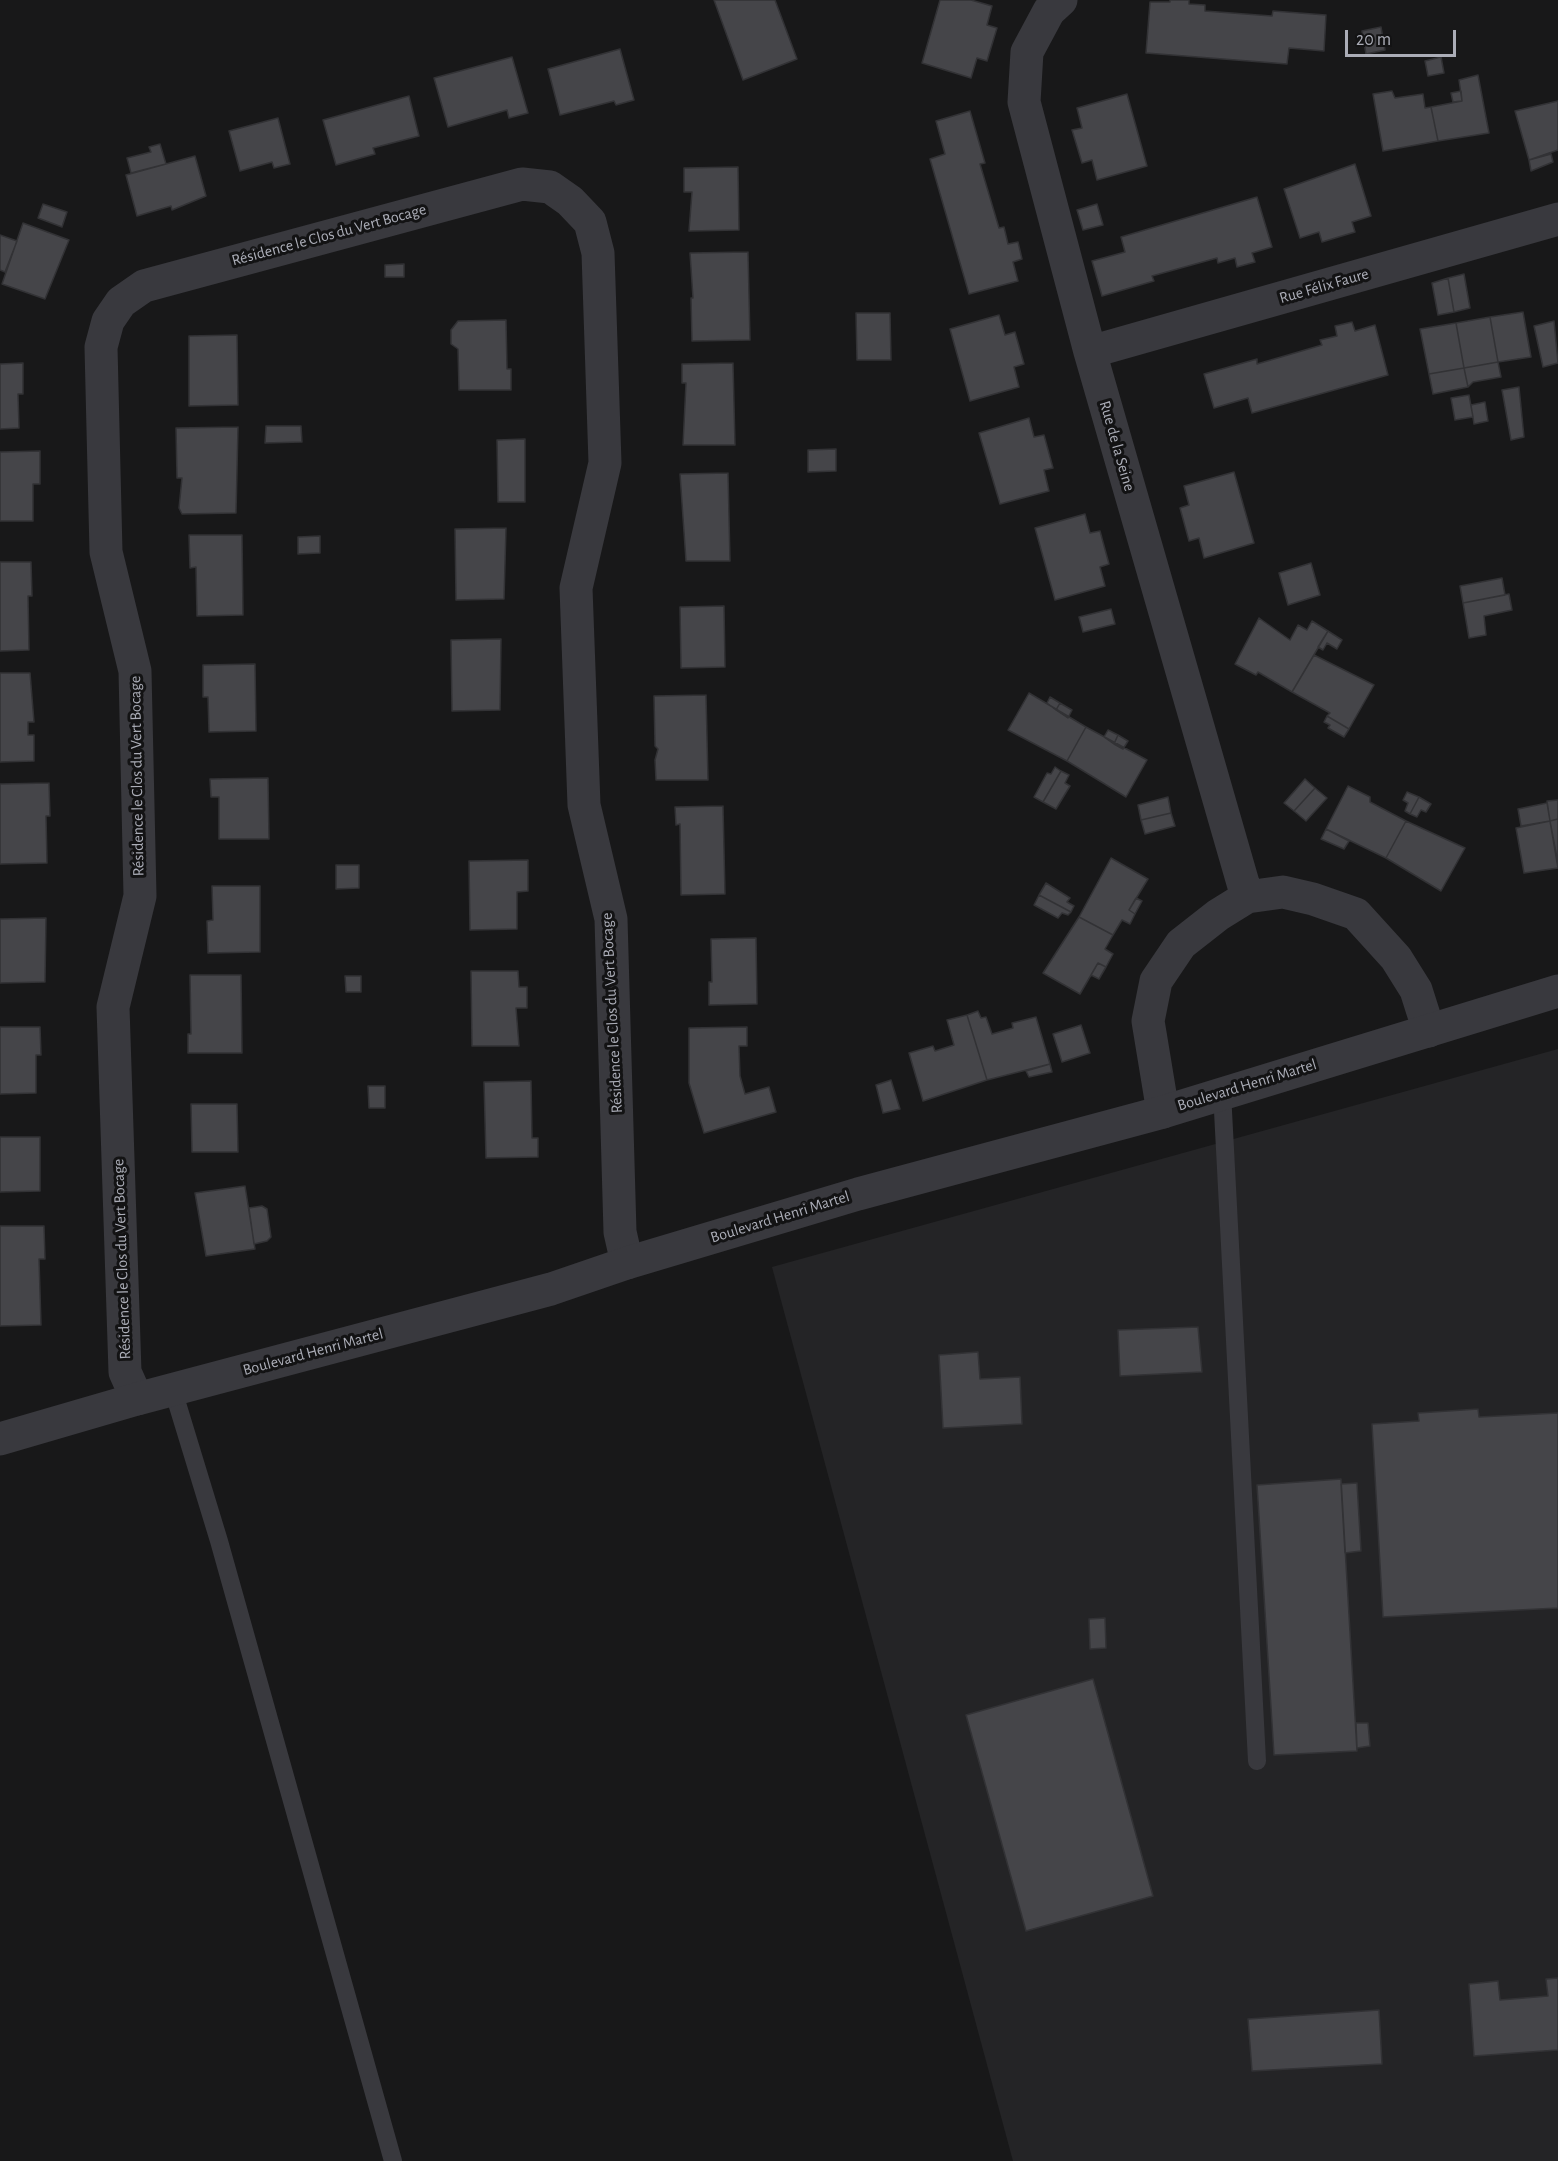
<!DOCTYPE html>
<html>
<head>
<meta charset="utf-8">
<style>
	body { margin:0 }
	#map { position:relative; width:1558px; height:2161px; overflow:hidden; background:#181819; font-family:"Alegreya Sans",sans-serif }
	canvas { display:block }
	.scale { position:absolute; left:1345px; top:30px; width:111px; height:27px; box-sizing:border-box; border:3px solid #abadb7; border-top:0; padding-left:8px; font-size:18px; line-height:21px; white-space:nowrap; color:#abadb7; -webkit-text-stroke:4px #131314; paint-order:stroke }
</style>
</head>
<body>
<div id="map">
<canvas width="1558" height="2161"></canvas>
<div class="scale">20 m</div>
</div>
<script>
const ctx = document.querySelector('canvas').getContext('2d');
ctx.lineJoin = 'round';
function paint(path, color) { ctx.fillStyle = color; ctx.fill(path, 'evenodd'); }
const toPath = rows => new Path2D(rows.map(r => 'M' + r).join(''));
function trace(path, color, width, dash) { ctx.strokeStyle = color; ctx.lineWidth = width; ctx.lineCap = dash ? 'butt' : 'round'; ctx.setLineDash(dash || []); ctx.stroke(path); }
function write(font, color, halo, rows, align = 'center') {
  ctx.font = font + ' "Alegreya Sans",sans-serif'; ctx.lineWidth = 6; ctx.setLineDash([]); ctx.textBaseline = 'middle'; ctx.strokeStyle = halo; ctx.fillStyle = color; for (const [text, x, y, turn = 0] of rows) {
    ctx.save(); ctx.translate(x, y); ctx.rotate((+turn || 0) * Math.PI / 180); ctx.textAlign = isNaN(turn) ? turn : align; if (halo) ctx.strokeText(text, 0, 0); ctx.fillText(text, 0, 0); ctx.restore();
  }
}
paint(toPath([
	[1558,1049,1558,2161,1013,2161,772,1267]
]), '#242426');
const building = toPath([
	[714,0,775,0,797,59,743,80,714,0],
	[940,0,971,0,992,6,987,25,997,28,987,61,977,58,971,78,922,63,940,0],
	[1170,0,1189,0,1189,4,1205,5,1205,11,1272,16,1273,11,1326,15,1324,51,1289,48,1287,64,1146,53,1150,2,1170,2,1170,0],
	[1381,27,1385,50,1366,54,1362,31,1381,27],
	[620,49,634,100,616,105,614,101,560,115,548,69,620,49],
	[512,57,528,113,509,118,507,110,448,127,434,78,512,57],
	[1441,57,1444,73,1428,76,1425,61,1441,57],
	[1478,75,1489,133,1438,141,1431,107,1462,101,1459,80,1478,75],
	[1392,91,1395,98,1423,94,1425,108,1431,107,1438,141,1383,151,1373,94,1392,91],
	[1461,91,1462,101,1453,102,1451,93,1461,91],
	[1127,94,1147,166,1097,180,1092,160,1082,163,1072,130,1082,128,1077,108,1127,94],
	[409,96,419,136,373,148,375,154,336,165,323,120,409,96],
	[1558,101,1558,150,1529,160,1515,111,1558,101],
	[970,111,985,163,980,164,999,228,1004,227,1008,244,1018,242,1022,259,1013,262,1018,281,969,294,930,159,945,154,936,121,970,111],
	[278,118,290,164,274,168,272,162,240,171,229,131,278,118],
	[160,144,166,164,131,173,127,158,151,152,149,147,160,144],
	[1551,154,1553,162,1531,171,1529,160,1551,154],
	[195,156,206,196,172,210,171,206,137,216,126,175,195,156],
	[1355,164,1371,216,1352,222,1355,232,1322,242,1319,232,1300,238,1284,189,1355,164],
	[738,167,739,230,689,231,692,192,684,192,684,168,738,167],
	[1257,197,1272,247,1252,253,1255,262,1237,267,1235,258,1218,263,1217,258,1152,276,1154,281,1102,296,1092,261,1125,252,1121,237,1257,197],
	[43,204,67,212,62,227,38,218,43,204],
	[1097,204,1103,225,1083,230,1077,210,1097,204],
	[23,223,69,240,45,299,2,284,23,223],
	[0,235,17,241,5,272,0,270,0,235],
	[748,252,750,340,692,341,691,298,693,298,690,253,748,252],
	[404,264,404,277,385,277,385,265,404,264],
	[1464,274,1470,308,1454,312,1448,278,1464,274],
	[1448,278,1454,312,1438,315,1432,283,1448,278],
	[1523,312,1531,357,1498,362,1490,317,1523,312],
	[856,313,890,313,891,360,857,360,856,313],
	[999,315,1005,335,1015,332,1024,364,1014,367,1019,387,970,401,950,329,999,315],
	[1490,317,1498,362,1464,368,1456,323,1490,317],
	[506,320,507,369,511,369,511,390,459,390,458,349,451,344,451,330,458,321,506,320],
	[1554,321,1558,363,1543,367,1534,326,1554,321],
	[1352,322,1355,331,1375,325,1388,375,1252,413,1248,398,1214,408,1204,374,1257,359,1257,364,1322,345,1320,340,1337,336,1335,326,1352,322],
	[1456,323,1464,368,1429,374,1420,329,1456,323],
	[237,335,238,405,189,406,189,336,237,335],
	[1498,362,1501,377,1473,382,1468,387,1464,368,1498,362],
	[23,363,23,394,18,394,19,428,0,429,0,364,23,363],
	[733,363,735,445,683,445,686,383,682,383,682,364,733,363],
	[1464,368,1468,387,1433,394,1429,374,1464,368],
	[1519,387,1524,437,1511,440,1502,390,1519,387],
	[1469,395,1473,417,1455,420,1451,398,1469,395],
	[1485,402,1488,421,1474,424,1471,405,1485,402],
	[1029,418,1034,437,1044,435,1053,468,1044,470,1049,491,1000,504,979,433,1029,418],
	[266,426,301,426,302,442,265,443,266,426],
	[238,427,236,513,182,514,179,508,182,478,177,478,176,428,238,427],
	[525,439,525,502,498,502,497,440,525,439],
	[836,449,836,471,808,472,808,450,836,449],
	[40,451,40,484,33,484,33,521,0,521,0,452,40,451],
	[1234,472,1254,543,1204,558,1199,538,1189,541,1180,508,1189,505,1184,486,1234,472],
	[728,473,730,561,686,561,680,474,728,473],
	[1085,514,1090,533,1100,531,1109,564,1100,567,1105,586,1055,600,1035,528,1085,514],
	[506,528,504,599,456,600,455,529,506,528],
	[189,535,242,535,243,615,197,616,196,567,190,568,189,535],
	[320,536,320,553,298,554,298,537,320,536],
	[0,562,31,562,32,596,28,596,29,650,0,651,0,562],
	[1311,563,1320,595,1288,605,1279,573,1311,563],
	[1502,578,1505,595,1463,603,1460,586,1502,578],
	[1509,594,1512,610,1484,616,1486,635,1469,638,1463,603,1509,594],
	[724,606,725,667,681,668,680,607,724,606],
	[1111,609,1115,624,1083,632,1079,617,1111,609],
	[1259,618,1290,640,1298,625,1307,630,1312,621,1328,631,1292,692,1258,672,1256,675,1235,664,1259,618],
	[1328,631,1342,640,1337,649,1327,643,1323,650,1318,647,1328,631],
	[501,639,500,710,452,711,451,640,501,639],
	[1314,655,1374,685,1349,729,1327,716,1330,713,1292,692,1314,655],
	[255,664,256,731,209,732,208,697,203,697,203,665,255,664],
	[0,673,30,673,34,722,28,722,28,735,34,735,34,761,0,762,0,673],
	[1029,693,1086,727,1067,761,1008,730,1029,693],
	[706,695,708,780,656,780,655,760,658,749,655,746,654,696,706,695],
	[1050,697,1060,703,1056,710,1047,703,1050,697],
	[1060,703,1072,710,1068,718,1056,710,1060,703],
	[1327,716,1349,729,1344,737,1328,728,1330,725,1324,722,1327,716],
	[1086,727,1147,760,1126,797,1067,761,1086,727],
	[1108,730,1118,735,1114,744,1104,737,1108,730],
	[1118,735,1128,741,1123,749,1114,744,1118,735],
	[1055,767,1061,771,1043,802,1034,797,1047,773,1051,774,1055,767],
	[1061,771,1069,775,1065,783,1070,786,1056,809,1043,802,1061,771],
	[268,778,269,839,219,839,219,797,211,797,210,779,268,778],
	[1305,779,1315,788,1294,811,1284,803,1305,779],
	[49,783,50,816,46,816,47,863,0,864,0,784,49,783],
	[1348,786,1370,797,1370,802,1406,821,1386,858,1326,829,1348,786],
	[1315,788,1327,798,1306,821,1294,811,1315,788],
	[1407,792,1419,797,1410,814,1405,811,1408,803,1403,800,1407,792],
	[1168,797,1171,813,1141,820,1138,805,1168,797],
	[1419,797,1431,804,1426,812,1421,810,1417,817,1410,814,1419,797],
	[1558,800,1558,819,1550,821,1547,801,1558,800],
	[1547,803,1550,821,1521,826,1518,809,1547,803],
	[723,806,725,894,681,895,680,824,676,825,675,807,723,806],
	[1171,813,1175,826,1145,834,1141,820,1171,813],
	[1558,819,1558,863,1550,821,1558,819],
	[1406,821,1465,848,1441,891,1386,858,1406,821],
	[1550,821,1558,868,1524,873,1516,828,1550,821],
	[1326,829,1349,841,1344,849,1321,839,1326,829],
	[1111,858,1148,879,1129,910,1135,914,1130,924,1122,920,1113,935,1079,917,1111,858],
	[528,860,528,891,517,892,517,929,470,930,469,861,528,860],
	[336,865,359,865,359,888,336,889,336,865],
	[1046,883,1070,898,1067,902,1074,906,1071,912,1039,895,1046,883],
	[212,886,260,886,260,952,208,953,207,921,213,920,212,886],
	[1039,895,1071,912,1068,915,1062,913,1058,918,1034,905,1039,895],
	[1136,898,1142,901,1135,914,1129,910,1136,898],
	[1079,917,1113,935,1105,949,1113,954,1106,967,1098,963,1080,994,1043,973,1079,917],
	[46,918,45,982,0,983,0,919,46,918],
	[756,938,757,1004,709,1005,709,982,712,982,711,939,756,938],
	[1098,963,1106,967,1099,979,1091,975,1098,963],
	[471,971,518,971,519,987,527,987,527,1008,516,1008,519,1046,472,1046,471,971],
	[190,975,241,975,242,1053,188,1053,188,1034,191,1034,190,975],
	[345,976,361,976,361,992,346,992,345,976],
	[978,1011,981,1018,986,1017,992,1034,1013,1028,1012,1023,1036,1017,1050,1064,987,1080,967,1015,978,1011],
	[967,1015,987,1080,923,1101,909,1053,933,1046,935,1051,954,1045,947,1020,967,1015],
	[1081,1025,1090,1053,1062,1062,1053,1034,1081,1025],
	[0,1027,40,1027,41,1055,36,1055,36,1093,0,1094,0,1027],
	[747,1027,747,1046,739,1046,740,1076,745,1094,769,1087,776,1112,704,1133,689,1083,689,1028,747,1027],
	[1050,1064,1052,1072,1029,1077,1026,1071,1050,1064],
	[891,1080,900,1109,883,1113,876,1085,891,1080],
	[531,1081,532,1138,538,1138,538,1157,486,1158,484,1082,531,1081],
	[368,1086,385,1086,385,1108,369,1108,368,1086],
	[191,1104,237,1104,238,1152,192,1152,191,1104],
	[0,1137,40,1137,40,1191,0,1192,0,1137],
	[245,1186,255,1249,206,1256,195,1193,245,1186],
	[262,1206,267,1209,271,1237,267,1241,254,1244,249,1208,262,1206],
	[0,1226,44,1226,45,1259,39,1259,41,1325,0,1326,0,1226],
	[1198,1327,1202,1372,1120,1376,1118,1330,1198,1327],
	[978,1352,980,1379,1020,1377,1022,1424,943,1428,939,1355,978,1352],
	[1478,1409,1479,1417,1558,1413,1558,1608,1383,1617,1372,1424,1419,1421,1418,1413,1478,1409],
	[1341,1479,1357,1751,1274,1755,1257,1485,1341,1479],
	[1357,1483,1361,1551,1345,1553,1341,1484,1357,1483],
	[1105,1618,1106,1648,1090,1649,1089,1619,1105,1618],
	[1093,1679,1153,1896,1026,1931,966,1715,1093,1679],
	[1356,1723,1368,1723,1370,1746,1357,1748,1356,1723],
	[1558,1978,1558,2050,1474,2056,1469,1984,1498,1981,1500,2000,1548,1996,1546,1979,1558,1978],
	[1379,2010,1382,2064,1252,2071,1248,2019,1379,2010]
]);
paint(building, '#454549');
trace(building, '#323235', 1.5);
trace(toPath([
	[1222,1092,1257,1761],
	[173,1390,219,1541,393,2161]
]), '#39393e', 18);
trace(toPath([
	[1061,0,1049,11,1027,52,1024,102,1090,352,1247,897],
	[1090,352,1558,219],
	[1163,1112,1148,1021,1156,981,1181,944,1218,915,1247,897,1283,892,1313,899,1356,914,1396,958,1416,990,1429,1031],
	[137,1399,125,1372,113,1007,140,896,135,671,106,552,101,347,108,321,121,302,144,286,522,184,550,187,570,201,590,222,598,253,605,463,576,588,584,805,611,919,620,1232,627,1263]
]), '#39393e', 33);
trace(toPath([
	[0,1439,137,1399,551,1289,627,1263,858,1194,1163,1112,1558,991]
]), '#39393e', 33);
write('16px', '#abadb7', '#131314', [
	["Résidence le Clos du Vert Bocage",329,235,-15],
	["Rue Félix Faure",1324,286,-16],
	["Rue de la Seine",1117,446,74],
	["Résidence le Clos du Vert Bocage",137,776,-91],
	["Résidence le Clos du Vert Bocage",612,1013,-93],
	["Boulevard Henri Martel",1247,1085,-17],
	["Boulevard Henri Martel",780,1217,-17],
	["Résidence le Clos du Vert Bocage",122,1259,-92],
	["Boulevard Henri Martel",313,1352,-15]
]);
</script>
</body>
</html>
